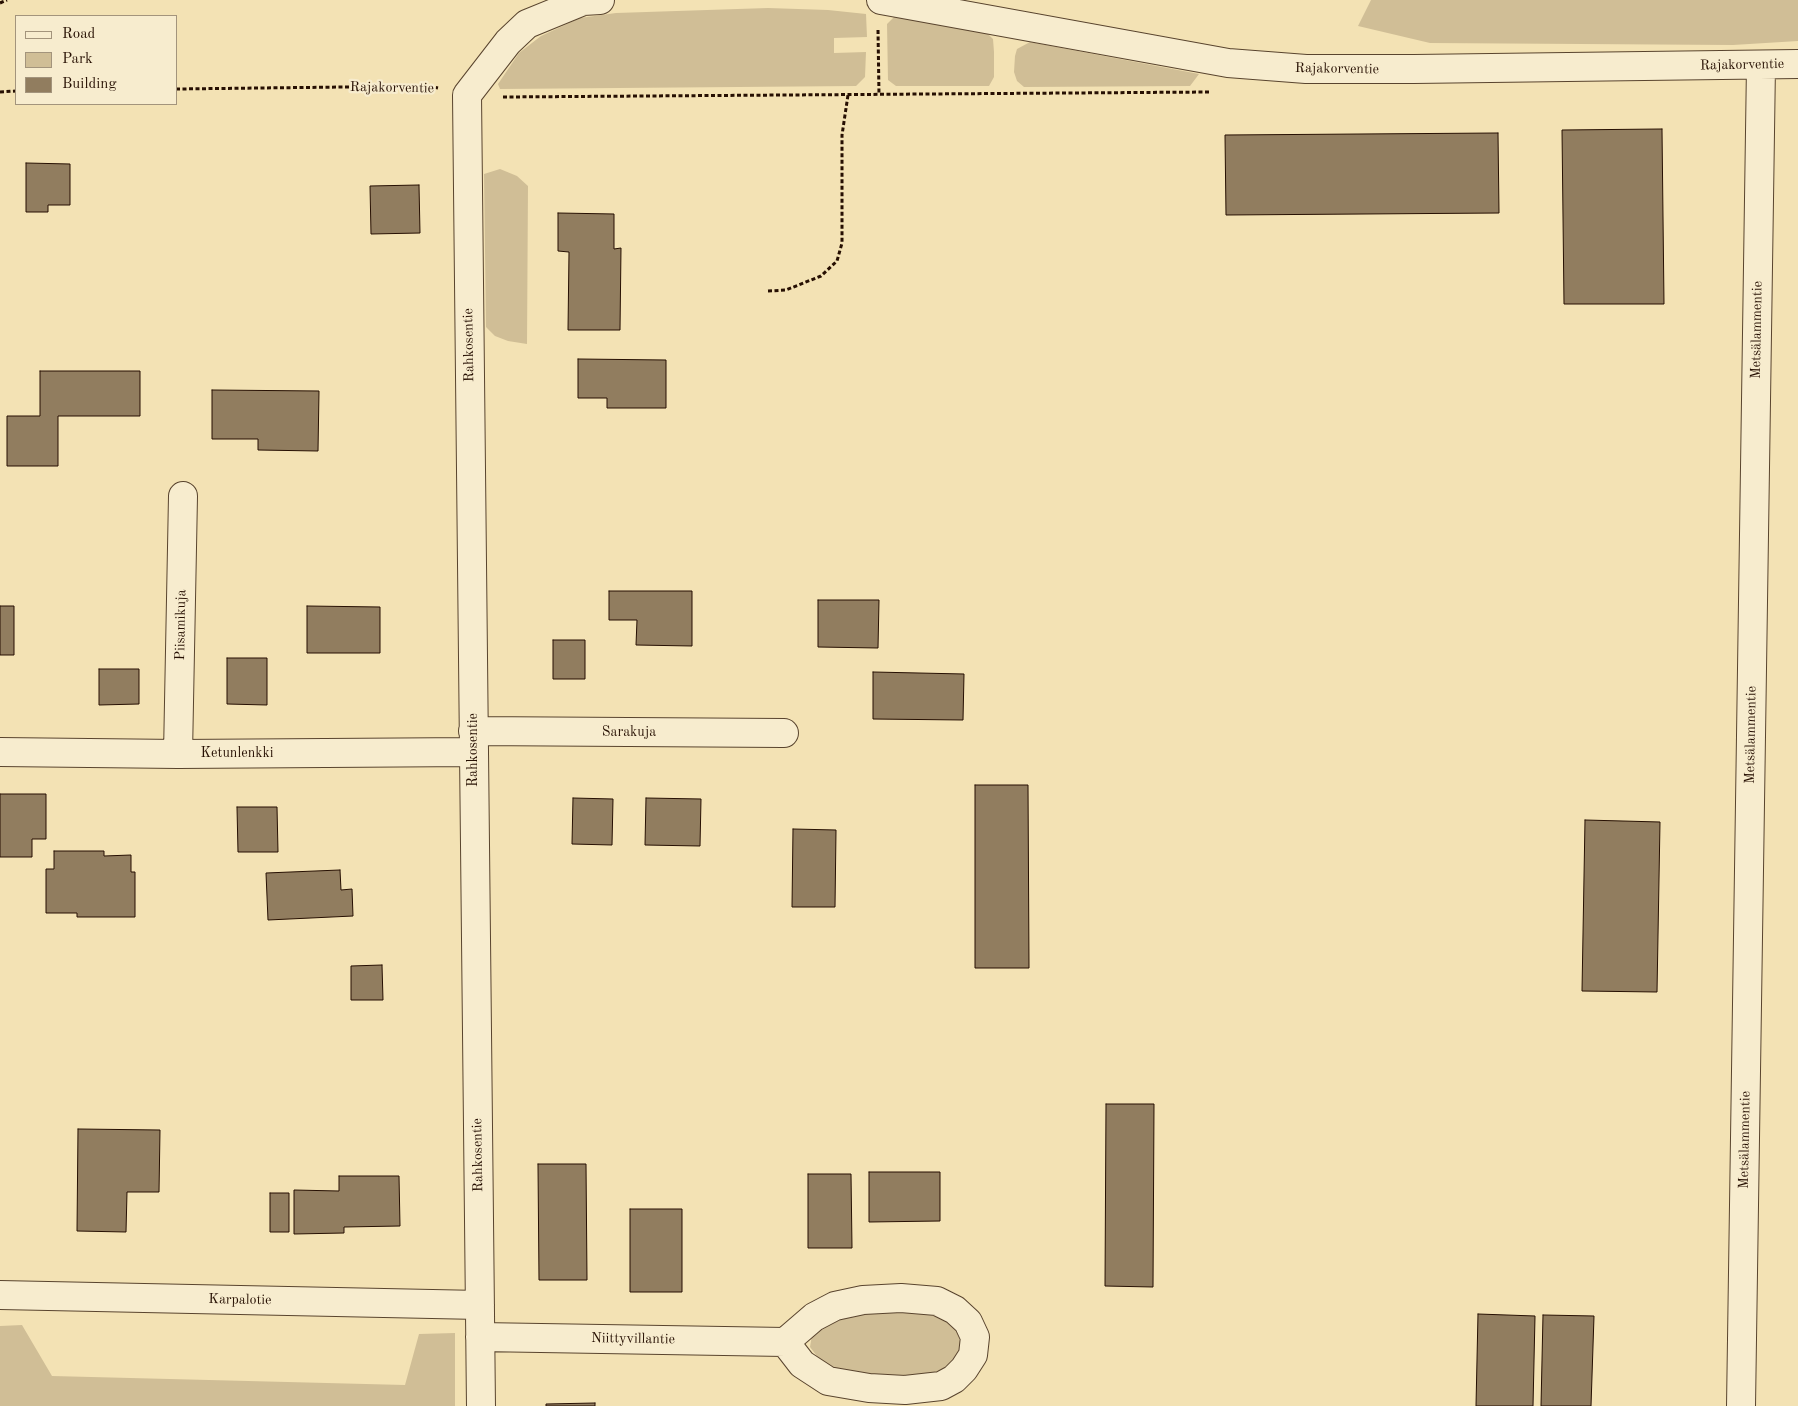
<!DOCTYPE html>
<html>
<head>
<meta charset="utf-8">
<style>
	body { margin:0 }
	#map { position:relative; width:1798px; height:1406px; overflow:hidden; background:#f3e2b4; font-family:"Old Standard TT",serif }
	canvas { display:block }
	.legend { position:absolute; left:15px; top:15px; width:162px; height:90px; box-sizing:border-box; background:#f7ecce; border:1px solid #a3947c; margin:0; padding:6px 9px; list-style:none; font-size:15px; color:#260f02 }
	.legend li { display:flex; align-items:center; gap:10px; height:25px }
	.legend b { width:25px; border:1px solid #a3947c }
</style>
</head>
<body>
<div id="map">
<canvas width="1798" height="1406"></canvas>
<ul class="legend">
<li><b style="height:6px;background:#f7ecce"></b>Road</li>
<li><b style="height:14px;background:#d0be96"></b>Park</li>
<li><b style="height:14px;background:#917d5f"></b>Building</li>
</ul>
</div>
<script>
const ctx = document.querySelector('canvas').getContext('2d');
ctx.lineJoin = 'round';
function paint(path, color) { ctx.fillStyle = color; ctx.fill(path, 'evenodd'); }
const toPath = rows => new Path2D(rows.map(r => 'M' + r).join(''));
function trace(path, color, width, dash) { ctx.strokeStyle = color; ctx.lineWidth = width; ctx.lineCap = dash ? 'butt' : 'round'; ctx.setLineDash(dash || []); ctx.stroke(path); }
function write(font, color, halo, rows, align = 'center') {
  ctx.font = font + ' "Old Standard TT",serif'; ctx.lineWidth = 4.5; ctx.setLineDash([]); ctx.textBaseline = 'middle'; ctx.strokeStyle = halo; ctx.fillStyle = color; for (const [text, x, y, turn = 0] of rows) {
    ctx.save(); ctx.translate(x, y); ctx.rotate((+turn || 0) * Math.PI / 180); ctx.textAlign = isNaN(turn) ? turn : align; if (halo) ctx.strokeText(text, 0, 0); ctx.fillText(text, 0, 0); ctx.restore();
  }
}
paint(toPath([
	[1371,0,1798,0,1798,41,1733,45,1430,43,1358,26],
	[768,8,828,10,866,14,867,37,834,38,834,53,866,52,865,77,856,86,500,89,498,84,519,53,541,36,580,18,616,13],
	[894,17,986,32,993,39,994,52,994,77,989,86,896,86,888,80,887,24],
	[1030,42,1199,74,1190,86,1024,87,1017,81,1014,72,1015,56,1017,49],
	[500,169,517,176,528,186,527,344,508,341,495,336,486,327,484,174],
	[868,1312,934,1312,948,1320,958,1333,961,1346,957,1357,946,1367,930,1374,904,1376,841,1372,823,1364,810,1347,812,1335,820,1327,842,1316],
	[22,1325,52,1376,405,1385,419,1334,455,1333,455,1406,0,1406,0,1326]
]), '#d0be96');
const building = toPath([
	[1662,129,1664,304,1564,304,1562,130,1662,129],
	[1498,133,1499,213,1226,215,1225,135,1498,133],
	[26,163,70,164,70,205,48,205,48,212,26,212,26,163],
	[419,185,420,233,371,234,370,186,419,185],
	[558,213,614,214,614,249,621,248,620,330,568,330,569,252,558,251,558,213],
	[578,359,666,360,666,408,607,408,607,398,578,398,578,359],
	[40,371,140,371,140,416,58,416,58,466,7,466,7,416,40,416,40,371],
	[212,390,319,391,318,451,258,450,258,439,212,439,212,390],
	[609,591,692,591,692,646,636,645,637,620,609,620,609,591],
	[818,600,879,600,878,648,818,647,818,600],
	[0,606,14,606,14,655,0,655,0,606],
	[307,606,380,607,380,653,307,653,307,606],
	[553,640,585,640,585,679,553,679,553,640],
	[227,658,267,658,267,705,227,704,227,658],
	[99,669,139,669,139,704,99,705,99,669],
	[873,672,964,674,963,720,873,719,873,672],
	[975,785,1028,785,1029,968,975,968,975,785],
	[0,794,46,794,46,839,32,839,32,857,0,857,0,794],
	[573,798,613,799,612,845,572,844,573,798],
	[646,798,701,799,700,846,645,845,646,798],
	[237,807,277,807,278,852,238,852,237,807],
	[1585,820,1660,822,1657,992,1582,991,1585,820],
	[793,829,836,830,835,907,792,907,793,829],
	[54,851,104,851,104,856,131,855,131,872,135,872,135,917,77,917,77,913,46,913,46,869,54,869,54,851],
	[340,870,341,890,352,889,353,916,268,920,266,873,340,870],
	[382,965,383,1000,351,1000,351,966,382,965],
	[1106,1104,1154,1104,1153,1287,1105,1286,1106,1104],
	[78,1129,160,1130,159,1192,127,1192,126,1232,77,1231,78,1129],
	[538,1164,586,1164,587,1280,539,1280,538,1164],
	[869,1172,940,1172,940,1221,869,1222,869,1172],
	[808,1174,851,1174,852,1248,808,1248,808,1174],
	[339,1176,399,1176,400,1226,344,1227,344,1233,294,1234,294,1190,339,1191,339,1176],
	[270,1193,289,1193,289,1232,270,1232,270,1193],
	[630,1209,682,1209,682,1292,630,1292,630,1209],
	[1478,1314,1535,1316,1533,1406,1476,1406,1478,1314],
	[1543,1315,1594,1316,1591,1406,1541,1406,1543,1315],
	[595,1403,595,1406,546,1406,546,1404,595,1403]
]);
paint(building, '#917d5f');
trace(building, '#260f02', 1);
const street = toPath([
	[881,0,1228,63,1306,69,1414,69,1798,64],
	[473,731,784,733],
	[0,752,178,754,473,752],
	[178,754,183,496],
	[0,1295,480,1305],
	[480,1337,785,1342,802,1364,828,1381,869,1388,905,1390,941,1386,954,1379,964,1369,973,1355,975,1337,968,1322,955,1310,937,1301,901,1298,863,1300,835,1306,814,1317,785,1342],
	[481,1406,467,95,508,42,527,24,583,1,600,0],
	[1741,1406,1761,65]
]);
trace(street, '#59442e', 30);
trace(toPath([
	[0,3,7,0],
	[878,30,879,95],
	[176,89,429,86,438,88],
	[0,92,16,91],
	[503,97,1210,92],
	[768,291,786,290,821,276,837,261,842,243,842,135,848,95]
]), '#260f02', 3, [4, 2.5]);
trace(street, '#f7ecce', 28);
write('14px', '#260f02', '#f7ecce', [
	["Rajakorventie",1742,65,-1],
	["Rajakorventie",1337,69,1],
	["Rajakorventie",392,88,1],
	["Metsälammentie",1757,330,-89],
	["Rahkosentie",469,345,-91],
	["Piisamikuja",181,625,-89],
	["Sarakuja",629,732],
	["Metsälammentie",1751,735,-89],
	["Rahkosentie",473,750,-90],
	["Ketunlenkki",237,753],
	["Metsälammentie",1745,1140,-89],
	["Rahkosentie",478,1155,-91],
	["Karpalotie",240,1300,1],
	["Niittyvillantie",633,1339,1]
]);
</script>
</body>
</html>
